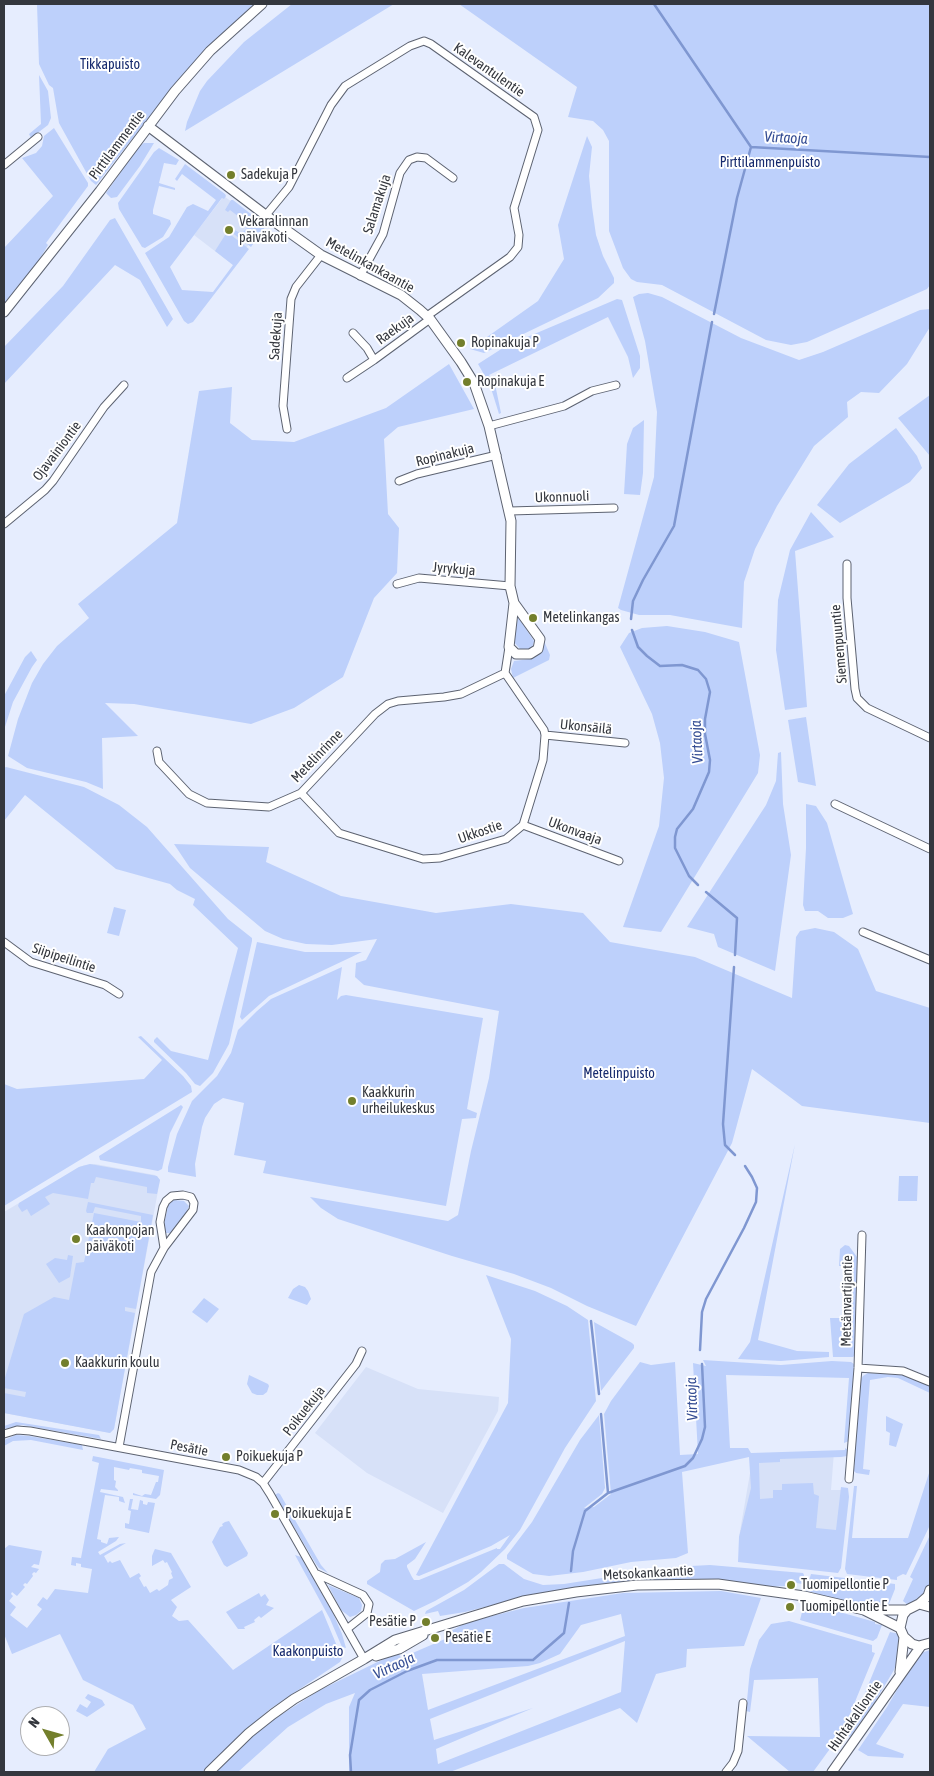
<!DOCTYPE html>
<html>
<head>
<meta charset="utf-8">
<style>
	body { margin:0 }
	#map { position:relative; width:934px; height:1776px; overflow:hidden; background:#e6edfe; font-family:"Asap Condensed",sans-serif }
	canvas { display:block }
	.frame { position:absolute; inset:0; border:5px solid #34373e; pointer-events:none }
	.north { position:absolute; left:20px; top:1706px; width:50px; height:50px; box-sizing:border-box; background:#fff; border:1px solid #aeafb2; border-radius:50%; rotate:308deg; font-size:14px; font-weight:700; line-height:20px; text-align:center; color:#34373e }
	.north::after { content:''; display:block; margin:auto; width:18px; height:22px; background:#737f2c; clip-path:polygon(50% 0,100% 100%,50% 72%,0 100%) }
</style>
</head>
<body>
<div id="map">
<canvas width="934" height="1776"></canvas>
<div class="frame"></div>
<div class="north">N</div>
</div>
<script>
const ctx = document.querySelector('canvas').getContext('2d');
ctx.lineJoin = 'round';
function paint(path, color) { ctx.fillStyle = color; ctx.fill(path, 'evenodd'); }
const toPath = rows => new Path2D(rows.map(r => 'M' + r).join(''));
function trace(path, color, width, dash) { ctx.strokeStyle = color; ctx.lineWidth = width; ctx.lineCap = dash ? 'butt' : 'round'; ctx.setLineDash(dash || []); ctx.stroke(path); }
function write(font, color, halo, rows, align = 'center') {
  ctx.font = font + ' "Asap Condensed",sans-serif'; ctx.lineWidth = 4; ctx.setLineDash([]); ctx.textBaseline = 'middle'; ctx.strokeStyle = halo; ctx.fillStyle = color; for (const [text, x, y, turn = 0] of rows) {
    ctx.save(); ctx.translate(x, y); ctx.rotate((+turn || 0) * Math.PI / 180); ctx.textAlign = isNaN(turn) ? turn : align; if (halo) ctx.strokeText(text, 0, 0); ctx.fillText(text, 0, 0); ctx.restore();
  }
}
paint(toPath([
	[224,196,263,226,233,265,194,235],
	[95,1164,155,1175,160,1180,114,1429,110,1433,4,1413,4,1212,79,1167,85,1165],
	[366,1367,418,1389,499,1397,498,1411,443,1513,367,1473,315,1433],
	[834,1452,831,1490,847,1490,841,1538,739,1537,753,1456]
]), '#d7e1f8');
paint(toPath([
	[37,4,256,4,207,48,172,88,96,185,91,181,59,123,53,88,49,85,39,64],
	[292,4,394,4,185,131,187,122,200,91,207,81,244,42],
	[459,4,930,4,930,285,927,289,807,342,791,345,766,340,662,285,637,282,631,279,623,268,609,231,609,141,603,130,593,121,568,117,577,87],
	[39,75,48,91,51,118,48,125,31,138,29,134,41,124],
	[54,128,88,183,88,186,46,243,48,245,32,272,4,306,4,248,53,196,22,158,36,153,42,146,44,136],
	[587,136,592,147,589,176,592,207,596,235,603,256,614,278,614,283,598,298,484,353,470,349,538,301,564,259,558,225],
	[144,143,154,143,140,166,117,197,111,198,106,193,139,146],
	[159,148,179,160,176,165,164,163,159,183,175,188,175,190,159,186,153,210,153,214,170,220,171,224,163,237,145,248,142,247,119,209,118,203,154,152],
	[185,164,225,194,226,196,224,199,222,198,170,267,182,290,213,292,233,265,215,251,227,232,249,249,193,322,188,324,184,321,145,253,169,237,187,207,193,204,208,211,216,200,182,174,177,181,175,179],
	[231,200,233,200,265,225,264,229,251,247,227,229,231,231,233,229,240,233,239,236,247,228,245,226,247,223,230,210,228,212,225,210],
	[115,218,173,319,167,327,140,280,115,265,4,384,4,347,63,286,110,220],
	[648,293,662,297,741,338,799,360,823,352,920,310,930,309,930,327,907,364,879,393,861,392,847,402,848,417,814,446,777,506,755,549,744,582,742,628,670,615,639,615,621,610,618,608,654,477,657,412,645,341,633,297,639,294],
	[617,299,622,300,640,356,640,368,633,378,628,357,608,317,489,375,495,384,501,413,499,414,490,385,478,364,506,346],
	[449,364,474,409,398,427,384,439,388,514,399,528,397,573,374,598,343,677,294,708,251,724,134,704,105,703,138,736,102,738,103,789,86,782,27,768,8,756,18,719,32,683,43,664,57,646,89,618,78,604,177,523,199,391,232,387,230,423,252,440,294,442,386,408],
	[930,395,930,456,898,418],
	[644,420,643,473,640,495,624,494,627,444,633,428],
	[896,428,917,456,922,468,910,482,840,523,817,505,849,464],
	[811,512,834,537,795,551,807,707,785,710,776,650,778,600,790,550],
	[518,617,534,641,533,645,530,649,520,649,514,642],
	[667,626,705,632,739,642,760,755,758,773,661,932,623,927,659,826,664,778,660,743,652,714,620,647,629,633,642,628],
	[544,641,550,655,549,660,513,678,511,669,514,661,530,659,537,655,542,650],
	[31,651,37,660,32,667,13,702,4,730,4,696,25,657],
	[806,717,816,786,798,782,788,720],
	[781,752,783,804,791,855,775,971,718,947,714,934,687,927,766,805,776,781,778,753],
	[6,767,84,787,119,805,147,827,228,919,252,938,252,941,229,1044,213,1073,200,1086,195,1084,186,1073,154,1042,154,1040,157,1037,171,1051,208,1060,238,948,193,905,195,899,177,890,170,884,116,869,25,795,4,821,4,768],
	[806,804,816,806,827,823,853,914,843,918,828,918,818,911,805,911,803,905,806,848],
	[174,844,269,847,266,862,341,896,436,913,511,904,583,913,610,942,695,957,792,998,796,937,800,931,815,928,834,932,858,949,876,991,930,1008,930,1123,802,1106,752,1069,732,1143,636,1326,587,1306,551,1288,514,1274,452,1256,338,1219,321,1208,310,1197,448,1221,458,1215,471,1151,489,1078,499,1011,364,985,355,977,356,963,366,960,377,939,332,945,306,944,283,939,265,931,190,868],
	[114,907,126,910,119,936,107,933],
	[257,942,305,952,362,952,269,996,242,1020,240,1017],
	[342,967,337,1000,341,996,346,995,483,1018,467,1109,477,1113,476,1118,462,1119,446,1206,263,1173,266,1161,234,1155,244,1103,223,1098,214,1104,205,1118,202,1127,195,1164,196,1177,168,1172,168,1167,177,1134,192,1101,217,1076,231,1053,238,1030,257,1011,271,999],
	[141,1036,183,1076,191,1086,192,1092,4,1206,4,1084,17,1089,144,1079,162,1060,138,1037],
	[181,1105,183,1107,170,1133,162,1169,158,1171,100,1160,99,1156],
	[795,1144,758,1340,797,1351,829,1352,829,1357,781,1361,738,1359,750,1342],
	[90,1164,157,1176,160,1180,157,1194,147,1193,147,1187,96,1177,94,1183,91,1183,88,1199,53,1193,45,1197,50,1204,31,1216,27,1209,22,1212,18,1206,19,1203,79,1167],
	[899,1176,918,1176,917,1201,898,1201],
	[174,1200,184,1201,189,1206,184,1217,173,1231,170,1233,166,1233,164,1225,168,1206,170,1202],
	[88,1202,153,1215,136,1309,125,1307,125,1311,135,1313,114,1429,110,1433,4,1413,4,1393,25,1397,26,1392,4,1388,4,1381,24,1314,54,1297,69,1300,76,1263,84,1262,94,1213,141,1222,141,1216,95,1207,93,1213,87,1213,86,1211],
	[845,1245,849,1246,857,1257,855,1355,853,1357,833,1357,830,1318,845,1318,847,1266,839,1266,840,1249],
	[68,1255,73,1256,70,1277,59,1283,46,1264,55,1258,67,1260],
	[486,1275,535,1291,567,1306,588,1320,596,1401,565,1448,520,1530,505,1549,481,1572,468,1582,435,1601,414,1611,367,1584,367,1581,380,1572,381,1564,385,1560,395,1559,426,1542,415,1559,407,1565,407,1567,412,1577,414,1580,419,1580,497,1548,497,1549,500,1549,510,1535,491,1546,419,1576,416,1575,508,1403,511,1339],
	[299,1285,305,1287,308,1291,311,1299,307,1305,288,1298,293,1289],
	[204,1298,219,1309,207,1323,192,1312],
	[594,1322,632,1343,634,1345,634,1348,601,1391],
	[703,1360,781,1365,832,1361,851,1362,854,1364,849,1441,844,1443,849,1378,726,1375,730,1448,748,1448,751,1453,845,1450,845,1448,848,1450,847,1456,841,1457,780,1459,780,1462,759,1463,760,1499,773,1498,773,1490,782,1490,782,1484,813,1483,814,1494,819,1496,816,1528,836,1530,841,1487,848,1488,849,1497,841,1568,838,1573,738,1562,739,1537,751,1488,749,1457,682,1472,688,1553,676,1558,631,1562,583,1572,549,1576,533,1574,507,1559,507,1555,532,1522,580,1440,599,1415,605,1488,602,1494,584,1508,594,1507,611,1494,604,1414,611,1401,640,1362,651,1365,675,1362,680,1455,698,1454,693,1363,706,1366],
	[868,1373,902,1375,930,1386,930,1393,898,1378,888,1377,870,1380,863,1469,870,1470,869,1475,856,1473,854,1471,860,1381,863,1376],
	[249,1375,268,1384,269,1386,267,1392,263,1395,257,1395,252,1393,247,1384],
	[886,1416,903,1424,896,1447,889,1445,890,1433,886,1431],
	[16,1422,99,1435,101,1439,22,1425,4,1429,4,1426],
	[16,1435,29,1436,82,1445,83,1450,31,1440,13,1441,4,1446,4,1440],
	[93,1456,164,1470,160,1495,156,1499,133,1495,133,1493,142,1496,145,1494,151,1495,156,1482,158,1482,159,1476,142,1473,142,1470,130,1468,129,1470,114,1467,114,1480,116,1481,115,1487,118,1490,118,1491,101,1489,100,1492,123,1497,125,1503,119,1501,119,1497,105,1495,97,1539,101,1540,101,1542,107,1544,109,1538,119,1537,116,1541,98,1552,100,1555,120,1544,126,1543,104,1556,108,1563,110,1561,112,1563,120,1560,130,1578,139,1573,141,1576,139,1578,144,1587,146,1586,150,1593,157,1589,159,1591,168,1585,169,1580,173,1578,171,1573,172,1572,167,1562,165,1563,163,1560,152,1566,152,1556,154,1551,155,1549,171,1553,191,1587,171,1600,177,1607,172,1616,179,1621,188,1620,233,1670,322,1610,337,1646,336,1652,338,1655,345,1652,340,1662,270,1709,246,1730,202,1772,94,1772,108,1749,146,1729,133,1705,83,1680,60,1634,12,1654,4,1634,4,1549,9,1545,42,1551,39,1565,34,1564,31,1567,39,1569,36,1573,34,1572,32,1574,33,1576,27,1584,25,1583,23,1585,25,1587,17,1596,12,1592,11,1594,13,1596,9,1601,16,1607,10,1615,27,1628,42,1609,37,1605,43,1597,47,1600,55,1589,88,1593,92,1569,81,1567,81,1564,76,1563,76,1566,71,1565,72,1557,81,1558,99,1463,92,1461],
	[930,1470,930,1525,906,1575,903,1574,897,1577,897,1580,847,1574,845,1569,854,1486,857,1486,852,1538,908,1538],
	[278,1493,280,1494,321,1565,328,1573,319,1568,316,1564,275,1495],
	[130,1499,133,1499,131,1509,138,1510,140,1500,143,1501,143,1504,147,1505,148,1502,155,1503,149,1533,125,1528,125,1523,129,1524,131,1511,128,1510],
	[229,1521,248,1553,247,1556,227,1567,224,1565,212,1542,220,1527,223,1526,222,1524,225,1522],
	[930,1535,930,1590,928,1595,909,1606,903,1601,913,1579,910,1577],
	[295,1555,301,1557,332,1611,342,1634,346,1648,342,1647,330,1619],
	[499,1564,504,1564,524,1579,543,1585,564,1584,672,1567,710,1565,803,1573,804,1575,802,1584,787,1581,786,1586,765,1587,593,1586,541,1593,465,1612,440,1616,438,1611,425,1614,426,1611,464,1590],
	[811,1574,895,1584,895,1589,889,1604,882,1604,882,1607,869,1606,832,1599,806,1590],
	[328,1585,359,1598,362,1605,361,1611,356,1615,350,1617,341,1610],
	[721,1591,761,1598,744,1646,687,1649,686,1667,656,1674,637,1723,620,1708,450,1772,349,1772,349,1707,355,1693,326,1704,288,1727,238,1772,216,1772,252,1737,276,1718,320,1690,398,1652,401,1658,445,1639,447,1633,464,1624,480,1619,524,1608,623,1593],
	[621,1614,625,1636,428,1710,422,1674,528,1666,540,1663,560,1654,581,1625],
	[625,1641,621,1692,438,1764,436,1749,533,1708,434,1740,430,1719],
	[259,1593,261,1597,265,1594,269,1600,266,1605,274,1608,261,1618,259,1616,254,1620,255,1622,244,1627,245,1629,238,1629,226,1612],
	[803,1608,829,1609,875,1622,875,1624,882,1625,877,1638,873,1641,800,1620],
	[789,1621,872,1645,872,1652,875,1653,850,1714,832,1746,813,1772,790,1772,747,1736,820,1737,818,1678,754,1680,750,1712,746,1711,750,1669,759,1640,771,1624],
	[890,1632,900,1634,901,1649,894,1670,876,1700,850,1737,845,1734,855,1717],
	[930,1650,930,1707,903,1704,876,1744,904,1754,903,1758,868,1756,858,1750,887,1707,914,1661,921,1653],
	[88,1694,102,1700,105,1705,87,1717,76,1711,80,1704,87,1708,91,1702,85,1698]
]), '#bdd0fb');
trace(toPath([
	[654,4,751,147],
	[714,314,737,198,751,147,930,157],
	[631,619,633,601,643,580,674,526,712,322],
	[632,630,638,647,647,656,660,666,682,665,698,670,706,679,710,692,705,719,705,734,710,760,709,772,693,809,677,829,675,837,675,848,689,876,698,885],
	[706,892,737,918,735,955],
	[734,967,723,1124,725,1145,735,1155],
	[591,1321,599,1394],
	[700,1350,702,1312,706,1299,744,1228,756,1202,757,1188,752,1177,745,1166],
	[601,1414,608,1493],
	[571,1571,573,1551,585,1511,608,1493,685,1466,693,1458,702,1439,705,1427,702,1364],
	[351,1772,350,1755,359,1700,370,1690,407,1671,437,1660,533,1660,564,1633,569,1603]
]), '#7f97d1', 2.5);
const minor = toPath([
	[4,165,38,137],
	[266,215,289,187,331,105,345,86,410,46,424,41,431,44,534,117,538,130,514,208,519,235,518,247,510,257,427,316],
	[360,276,383,234,400,173,409,160,417,157,426,158,453,178],
	[353,333,367,348,374,360,430,319],
	[347,378,374,360],
	[489,426,564,406,592,391,616,385],
	[287,429,283,406,291,299,296,287,321,255],
	[399,481,417,474,497,455],
	[510,511,614,508],
	[4,524,45,490,53,481,104,407,124,385],
	[847,564,847,598,855,689,857,698,867,708,930,738],
	[397,584,419,578,510,586],
	[545,735,625,743],
	[157,751,159,762,189,794,207,803,269,807,301,793,375,714,388,704,398,701,444,697,461,694,505,673],
	[301,793,339,833,423,859,440,858,506,839,523,825,543,760,545,735,544,730,505,673,509,647],
	[835,804,930,849],
	[523,825,619,861],
	[863,932,930,960],
	[4,942,31,962,105,985,119,994],
	[858,1368,903,1371,930,1382],
	[4,1434,17,1430,30,1431,239,1470,256,1477,263,1483,270,1494,364,1659],
	[119,1447,151,1272,164,1248,193,1210,194,1203,191,1197,183,1195,172,1196,166,1201,163,1207,160,1222,164,1248],
	[849,1479,858,1368,862,1235],
	[263,1483,356,1364,362,1351],
	[317,1574,363,1595,369,1604,367,1613,347,1629],
	[726,1772,733,1763,738,1751,743,1703]
]);
const tertiary = toPath([
	[148,126,272,220,321,255,401,295,420,310,430,319,461,362,474,383,489,426,511,521,510,586,514,603,509,647,516,654,530,654,538,649,540,639,514,603],
	[4,312,100,191,175,91,210,51,262,4],
	[919,1604,928,1596,930,1590],
	[930,1607,919,1604,907,1610,903,1615,900,1628,904,1637,912,1644,919,1646,930,1643],
	[866,1610,907,1610],
	[376,1656,399,1649,423,1635],
	[900,1672,904,1637],
	[209,1772,249,1733,273,1714,294,1699,364,1659,395,1640,523,1601,576,1592,637,1585,718,1584,804,1596,864,1610,900,1628],
	[832,1772,921,1646]
]);
trace(minor, '#5d6371', 9);
trace(tertiary, '#5d6371', 11);
trace(minor, '#fff', 7);
trace(tertiary, '#fff', 9);
for (const [x, y, r, color] of [
	[231,175,5,"#737f2c"],
	[229,230,5,"#737f2c"],
	[461,343,5,"#737f2c"],
	[467,382,5,"#737f2c"],
	[533,618,5,"#737f2c"],
	[352,1101,5,"#737f2c"],
	[76,1239,5,"#737f2c"],
	[65,1363,5,"#737f2c"],
	[226,1457,5,"#737f2c"],
	[275,1514,5,"#737f2c"],
	[791,1585,5,"#737f2c"],
	[790,1607,5,"#737f2c"],
	[426,1622,5,"#737f2c"],
	[435,1638,5,"#737f2c"]
]) { const dot = new Path2D(); dot.arc(x, y, r, 0, 2 * Math.PI); ctx.fillStyle = color; ctx.fill(dot); trace(dot, '#fff', 2); }
write('14px', '#162a6e', '#fff', [
	["Tikkapuisto",110,65],
	["Pirttilammenpuisto",770,163],
	["Metelinpuisto",619,1074],
	["Kaakonpuisto",308,1652]
]);
write('14px', '#34373e', '#fff', [
	["Kalevantulentie",489,70,35],
	["Pirttilammentie",117,145,-53],
	["Salamakuja",377,204,-72],
	["Metelinkankaantie",370,265,29],
	["Raekuja",395,329,-36],
	["Sadekuja",276,336,-86],
	["Ojavainiontie",57,451,-53],
	["Ropinakuja",445,455,-14],
	["Ukonnuoli",562,497,-2],
	["Jyrykuja",454,569,5],
	["Siemenpuuntie",839,644,-95],
	["Ukonsäilä",586,727,6],
	["Metelinrinne",317,756,-46],
	["Ukonvaaja",575,831,20],
	["Ukkostie",480,832,-19],
	["Siipipeilintie",64,958,18],
	["Metsänvartijantie",847,1301,-89],
	["Poikuekuja",304,1411,-52],
	["Pesätie",189,1448,11],
	["Metsokankaantie",648,1573,-3],
	["Huhtakalliontie",855,1716,-55]
]);
write('14px', '#34373e', '#fff', [
	["Sadekuja P",241,175],
	["Vekaralinnan",239,222],
	["päiväkoti",239,238],
	["Ropinakuja P",471,343],
	["Ropinakuja E",477,382],
	["Metelinkangas",543,618],
	["Kaakkurin",362,1093],
	["urheilukeskus",362,1109],
	["Kaakonpojan",86,1231],
	["päiväkoti",86,1247],
	["Kaakkurin koulu",75,1363],
	["Poikuekuja P",236,1457],
	["Poikuekuja E",285,1514],
	["Tuomipellontie P",801,1585],
	["Tuomipellontie E",800,1607],
	["Pesätie P",416,1622,"right"],
	["Pesätie E",445,1638]
], 'left');
write('italic 15px', '#334c93', '#fff', [
	["Virtaoja",786,138,3],
	["Virtaoja",697,742,-93],
	["Virtaoja",692,1399,-92],
	["Virtaoja",394,1666,-25]
]);
</script>
</body>
</html>
